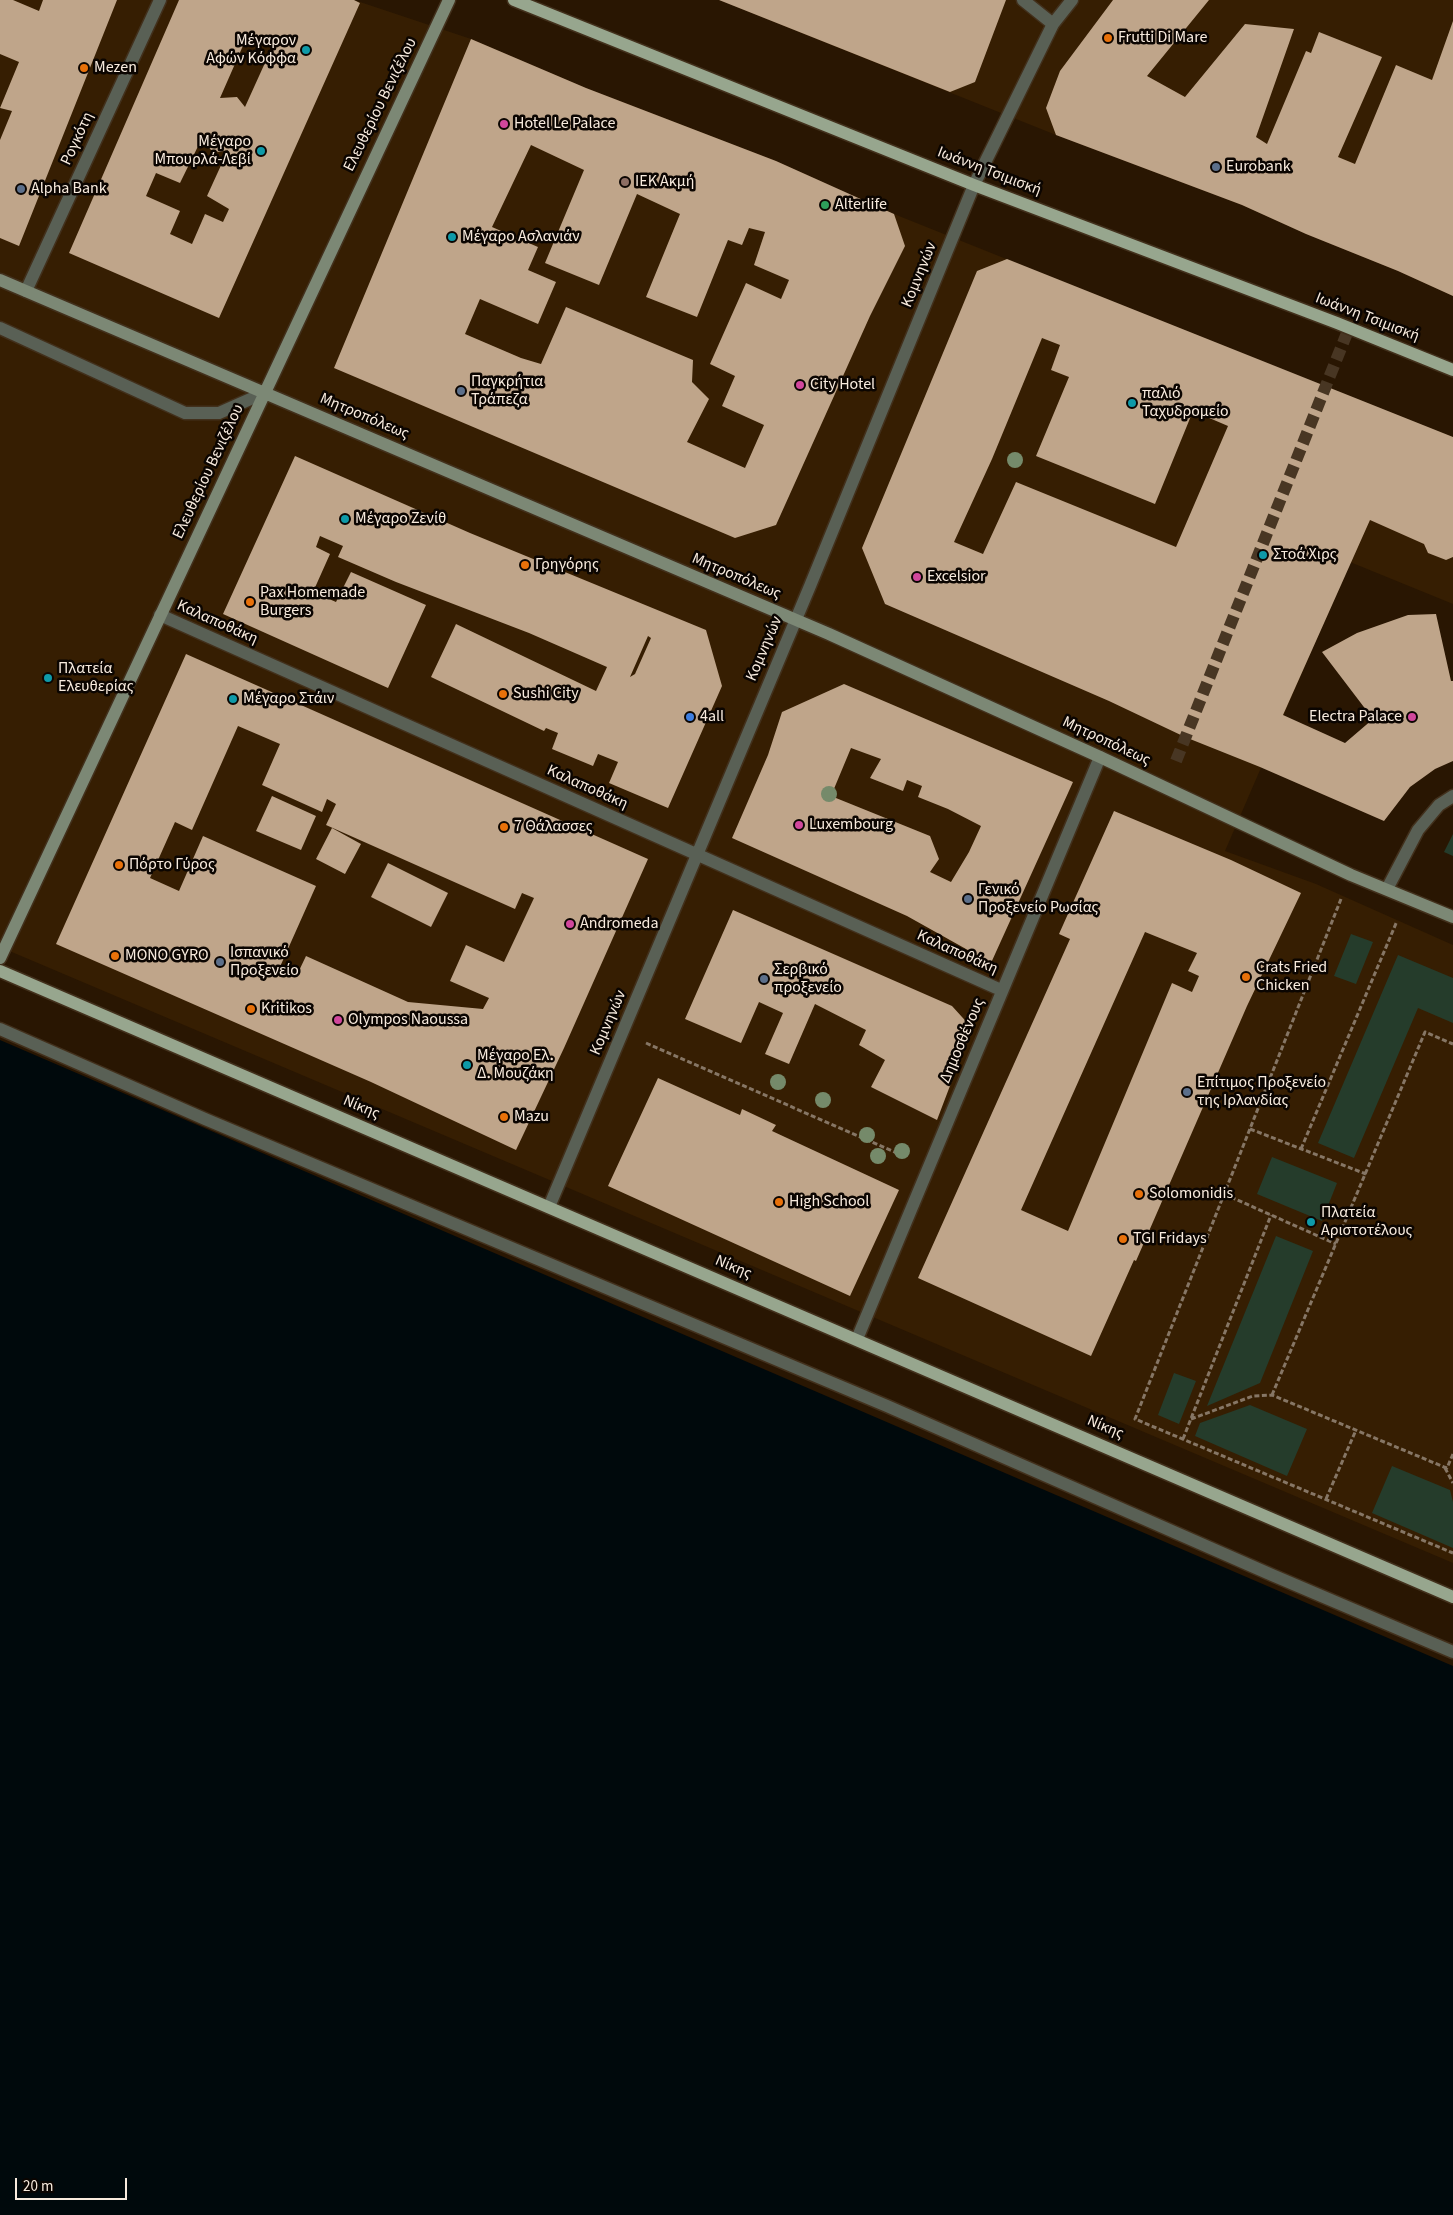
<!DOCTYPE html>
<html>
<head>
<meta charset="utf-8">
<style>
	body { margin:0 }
	#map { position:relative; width:1453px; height:2215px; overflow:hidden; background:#291602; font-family:"Source Sans 3",sans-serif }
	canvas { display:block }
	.scale { position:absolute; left:15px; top:2178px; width:112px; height:22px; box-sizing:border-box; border:2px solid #f8ebde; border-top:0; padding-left:6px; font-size:15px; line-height:18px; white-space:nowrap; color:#f8ebde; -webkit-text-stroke:4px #0b0501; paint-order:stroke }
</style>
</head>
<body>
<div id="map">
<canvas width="1453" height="2215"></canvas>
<div class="scale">20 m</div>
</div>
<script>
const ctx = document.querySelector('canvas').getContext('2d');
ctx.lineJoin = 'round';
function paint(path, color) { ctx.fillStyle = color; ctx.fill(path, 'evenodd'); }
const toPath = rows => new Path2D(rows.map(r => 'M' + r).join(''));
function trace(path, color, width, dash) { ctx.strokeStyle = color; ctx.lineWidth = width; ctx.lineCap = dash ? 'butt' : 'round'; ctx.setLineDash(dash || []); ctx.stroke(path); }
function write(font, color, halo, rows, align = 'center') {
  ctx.font = font + ' "Source Sans 3",sans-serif'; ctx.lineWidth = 5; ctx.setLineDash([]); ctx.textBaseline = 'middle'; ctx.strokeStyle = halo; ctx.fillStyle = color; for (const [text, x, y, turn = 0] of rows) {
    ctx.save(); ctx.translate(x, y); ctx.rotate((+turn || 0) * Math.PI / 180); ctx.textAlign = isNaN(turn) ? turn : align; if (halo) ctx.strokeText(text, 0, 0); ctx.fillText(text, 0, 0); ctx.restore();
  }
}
paint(toPath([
	[0,0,354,0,471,39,586,88,776,161,894,214,1453,438,1453,604,1350,562,1225,851,1316,884,1453,945,1453,1563,0,947],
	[719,0,1453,0,1453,296,1398,271,1306,234,1242,205,1056,135]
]), '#361e02');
paint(toPath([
	[1453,834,1453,856,1444,852],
	[1351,934,1373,942,1356,984,1334,976],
	[1398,955,1453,978,1453,1023,1418,1008,1354,1158,1318,1143],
	[1272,1157,1337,1183,1322,1221,1257,1194],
	[1276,1236,1313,1251,1260,1383,1207,1406],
	[1174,1373,1196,1381,1179,1424,1158,1415],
	[1250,1405,1307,1429,1287,1476,1195,1436,1200,1423],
	[1392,1466,1450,1490,1453,1502,1453,1548,1372,1513]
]), '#253c2b');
paint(toPath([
	[0,1040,1453,1666,1453,2215,0,2215]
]), '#00090c');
paint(toPath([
	[0,0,13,0,39,11,43,0,117,0,19,246,0,238,0,140,12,111,0,108,19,62,0,54],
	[179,0,354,0,360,3,219,318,69,253],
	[249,32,274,43,245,107,237,97,220,98],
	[204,134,205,142,211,150,219,152,228,150,207,196,229,209,223,222,205,214,192,244,170,234,180,211,146,196,156,173,180,183],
	[719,0,1006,0,975,82,950,92],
	[1113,0,1209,0,1147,76,1185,97,1245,24,1294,29,1256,137,1267,144,1306,51,1311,53,1319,32,1382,57,1338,157,1355,164,1396,65,1432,80,1453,21,1453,296,1398,271,1306,234,1242,205,1056,135,1046,108,1060,71],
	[471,39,586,88,776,161,894,214,905,246,870,316,776,525,735,538,334,368],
	[531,145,584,170,545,263,599,285,637,194,680,214,646,297,697,317,728,240,742,245,749,228,765,232,754,265,789,280,781,299,746,283,710,364,735,376,722,406,764,425,745,468,687,442,709,399,692,382,693,360,566,307,541,364,521,358,465,334,480,299,538,324,556,282,528,270,538,247,492,227],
	[1007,259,1453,437,1453,557,1446,560,1428,553,1424,544,1370,520,1283,715,1345,743,1373,719,1322,652,1357,633,1408,615,1436,614,1451,681,1453,681,1453,761,1435,769,1410,787,1384,821,1260,767,1185,737,1109,701,885,604,862,548,977,271],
	[1042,338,1060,345,1051,370,1069,377,1036,456,1155,504,1193,411,1228,426,1176,547,1016,482,983,554,954,542,992,459],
	[295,456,470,533,706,630,722,686,668,808,609,783,618,762,598,754,593,766,552,749,558,733,546,728,544,731,431,677,456,624,596,691,607,667,529,633,396,582,338,557,343,546,320,536,316,547,330,554,313,592,336,602,351,572,426,605,388,688,223,614],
	[648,636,651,638,635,674,630,677],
	[186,654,648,859,564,1048,516,1150,371,1082,56,944],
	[238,726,280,744,262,785,322,812,327,799,336,804,326,825,515,909,522,893,534,898,504,962,466,945,450,981,489,998,483,1009,408,1002,306,956,296,977,279,969,316,886,203,836,179,891,150,878,175,822,192,830],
	[844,684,1073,782,991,963,907,916,732,838,768,755,782,712],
	[851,748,881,759,870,778,903,791,907,780,922,786,918,797,948,809,981,826,969,852,951,882,930,872,939,859,930,836,831,796],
	[272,796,316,816,301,850,256,831],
	[1114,811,1231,860,1301,893,1247,1006,1136,1261,1134,1260,1091,1356,918,1278,1070,939,1059,934],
	[1145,932,1197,953,1188,971,1199,976,1192,992,1172,983,1068,1231,1021,1210],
	[332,828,361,844,345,874,316,859],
	[388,863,448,893,431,927,371,897],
	[733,910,952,1006,972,1028,937,1120,871,1087,885,1060,859,1045,866,1030,815,1004,789,1064,765,1054,783,1013,759,1002,741,1043,685,1019],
	[658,1078,740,1115,742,1109,776,1125,772,1131,899,1190,850,1296,608,1186]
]), '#bfa58a');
trace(toPath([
	[1176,761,1349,328]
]), '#483623', 12, [12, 6]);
const lane = toPath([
	[0,328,185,413,219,413,264,393],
	[1387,889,1418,830,1439,805,1453,796]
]);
const street = toPath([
	[1023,0,1053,24],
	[26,291,160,0],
	[160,615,1001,990],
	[0,1029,205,1119,887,1406,1272,1575,1453,1652],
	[549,1207,810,586,974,185,1053,24,1072,0],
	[857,1339,1100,757]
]);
const secondary = toPath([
	[0,280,829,634,1100,757,1351,875,1453,917],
	[0,958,449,0]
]);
const primary = toPath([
	[514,0,974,185,1337,323,1453,370],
	[0,971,1453,1597]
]);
trace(lane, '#42301c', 15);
trace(street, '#42301c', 15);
trace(secondary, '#42301c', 15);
trace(primary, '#42301c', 15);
trace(toPath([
	[1341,899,1135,1419,1453,1553],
	[646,1043,906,1157],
	[1250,1129,1366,1174],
	[1301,1149,1397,921],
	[1224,1194,1336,1244],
	[1272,1395,1425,1032,1453,1044],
	[1191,1419,1253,1396,1272,1395,1444,1467,1447,1468,1453,1454],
	[1183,1439,1271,1215],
	[1445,1468,1453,1483],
	[1326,1499,1356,1430]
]), '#867665', 3, [5, 2.5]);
trace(lane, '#596055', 12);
trace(street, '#596055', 12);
trace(secondary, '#7c8875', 12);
trace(primary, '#97a68e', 12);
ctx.fillStyle = '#758a6a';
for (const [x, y] of [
	[1015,460],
	[829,794],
	[778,1082],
	[823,1100],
	[867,1135],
	[902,1151],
	[878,1156]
]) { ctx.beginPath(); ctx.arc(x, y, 8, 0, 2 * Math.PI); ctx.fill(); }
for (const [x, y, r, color] of [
	[1108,38,5,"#e8710a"],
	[306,50,5,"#0f9aa8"],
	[84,68,5,"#e8710a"],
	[504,124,5,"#d1479c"],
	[261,151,5,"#0f9aa8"],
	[1216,167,5,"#5c6f8a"],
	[625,182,5,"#8d6e63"],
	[21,189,5,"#5c6f8a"],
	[825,205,5,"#2e9e5b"],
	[452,237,5,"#0f9aa8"],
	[800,385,5,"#d1479c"],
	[461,391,5,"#5c6f8a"],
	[1132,403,5,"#0f9aa8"],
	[345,519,5,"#0f9aa8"],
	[1263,555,5,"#0f9aa8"],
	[525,565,5,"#e8710a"],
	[917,577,5,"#d1479c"],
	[250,602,5,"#e8710a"],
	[48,678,5,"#0f9aa8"],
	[503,694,5,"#e8710a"],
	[233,699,5,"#0f9aa8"],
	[690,717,5,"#3f7fe0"],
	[1412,717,5,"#d1479c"],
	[799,825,5,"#d1479c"],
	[504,827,5,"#e8710a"],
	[119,865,5,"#e8710a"],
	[968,899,5,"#5c6f8a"],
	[570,924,5,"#d1479c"],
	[115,956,5,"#e8710a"],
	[220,962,5,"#5c6f8a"],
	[1246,977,5,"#e8710a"],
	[764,979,5,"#5c6f8a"],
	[251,1009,5,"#e8710a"],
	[338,1020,5,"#d1479c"],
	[467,1065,5,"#0f9aa8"],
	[1187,1092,5,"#5c6f8a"],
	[504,1117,5,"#e8710a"],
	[1139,1194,5,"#e8710a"],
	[779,1202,5,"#e8710a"],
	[1311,1222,5,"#0f9aa8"],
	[1123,1239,5,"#e8710a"]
]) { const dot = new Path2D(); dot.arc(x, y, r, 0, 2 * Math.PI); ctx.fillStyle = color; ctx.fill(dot); trace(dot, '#0b0501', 2); }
write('16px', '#f8ebde', '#0b0501', [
	["Frutti Di Mare",1118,38],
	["Μέγαρον",296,41,"right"],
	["Αφών Κόφφα",296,59,"right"],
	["Mezen",94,68],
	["Hotel Le Palace",514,124],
	["Μέγαρο",251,142,"right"],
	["Μπουρλά-Λεβί",251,160,"right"],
	["Eurobank",1226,167],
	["ΙΕΚ Ακμή",635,182],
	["Alpha Bank",31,189],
	["Alterlife",835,205],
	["Μέγαρο Ασλανιάν",462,237],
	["Παγκρήτια",471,382],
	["Τράπεζα",471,400],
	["City Hotel",810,385],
	["παλιό",1142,394],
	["Ταχυδρομείο",1142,412],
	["Μέγαρο Ζενίθ",355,519],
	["Στοά Χιρς",1273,555],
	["Γρηγόρης",535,565],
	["Excelsior",927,577],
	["Pax Homemade",260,593],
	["Burgers",260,611],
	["Πλατεία",58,669],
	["Ελευθερίας",58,687],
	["Sushi City",513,694],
	["Μέγαρο Στάιν",243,699],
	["4all",700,717],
	["Electra Palace",1402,717,"right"],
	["Luxembourg",809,825],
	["7 Θάλασσες",514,827],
	["Πόρτο Γύρος",129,865],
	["Γενικό",978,890],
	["Προξενείο Ρωσίας",978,908],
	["Andromeda",580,924],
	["Ισπανικό",230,953],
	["Προξενείο",230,971],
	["MONO GYRO",125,956],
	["Crats Fried",1256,968],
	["Chicken",1256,986],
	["Σερβικό",774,970],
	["προξενείο",774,988],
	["Kritikos",261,1009],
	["Olympos Naoussa",348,1020],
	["Μέγαρο Ελ.",477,1056],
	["Δ. Μουζάκη",477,1074],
	["Επίτιμος Προξενείο",1197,1083],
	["της Ιρλανδίας",1197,1101],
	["Mazu",514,1117],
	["Solomonidis",1149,1194],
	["High School",789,1202],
	["Πλατεία",1321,1213],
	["Αριστοτέλους",1321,1231],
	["TGI Fridays",1133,1239]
], 'left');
write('16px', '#f8ebde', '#0b0501', [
	["Ελευθερίου Βενιζέλου",381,105,-64],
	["Ρογκότη",78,139,-65],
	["Ιωάννη Τσιμισκή",989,172,21],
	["Κομνηνών",920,275,-68],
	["Ιωάννη Τσιμισκή",1367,318,21],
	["Μητροπόλεως",364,417,23],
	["Ελευθερίου Βενιζέλου",209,472,-65],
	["Μητροπόλεως",736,577,23],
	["Καλαποθάκη",217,623,24],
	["Κομνηνών",765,649,-67],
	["Μητροπόλεως",1106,742,25],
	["Καλαποθάκη",587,788,24],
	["Καλαποθάκη",957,953,24],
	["Κομνηνών",609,1023,-67],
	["Δημοσθένους",963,1041,-67],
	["Νίκης",361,1108,23],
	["Νίκης",733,1268,23],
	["Νίκης",1105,1428,23]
]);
</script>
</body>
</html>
